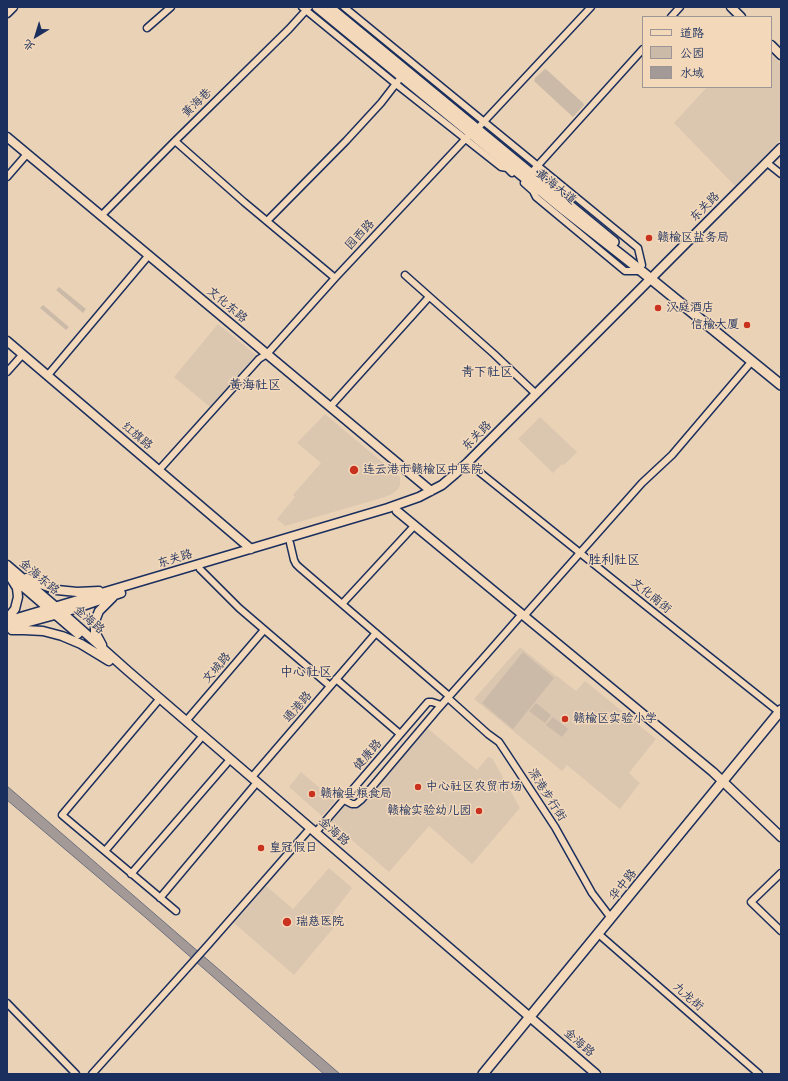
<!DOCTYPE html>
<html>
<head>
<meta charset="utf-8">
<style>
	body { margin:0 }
	#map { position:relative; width:788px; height:1081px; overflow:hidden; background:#ead2b6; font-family:"Patrick Hand","LXGW WenKai TC",sans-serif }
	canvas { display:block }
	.frame { position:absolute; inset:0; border:8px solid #1b2f5e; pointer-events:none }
	.legend { position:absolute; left:642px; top:16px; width:130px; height:72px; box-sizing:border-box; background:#f3d9ba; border:1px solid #9d9595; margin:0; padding:5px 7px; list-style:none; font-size:12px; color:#1b2f5e }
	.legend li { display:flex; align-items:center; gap:8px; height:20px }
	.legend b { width:20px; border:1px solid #9d9595 }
	.north { position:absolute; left:16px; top:16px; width:40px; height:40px; -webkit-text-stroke:3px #f3d9ba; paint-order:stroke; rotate:218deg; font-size:11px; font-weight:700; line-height:16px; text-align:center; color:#1b2f5e }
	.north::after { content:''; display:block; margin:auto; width:14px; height:18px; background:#1b2f5e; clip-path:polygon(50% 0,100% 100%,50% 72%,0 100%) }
</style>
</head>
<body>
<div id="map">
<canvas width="788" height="1081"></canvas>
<div class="frame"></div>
<ul class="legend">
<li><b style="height:5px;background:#f3d9ba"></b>道路</li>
<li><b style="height:11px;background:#ccbaa9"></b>公园</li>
<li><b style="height:11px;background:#a39a97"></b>水域</li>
</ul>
<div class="north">北</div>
</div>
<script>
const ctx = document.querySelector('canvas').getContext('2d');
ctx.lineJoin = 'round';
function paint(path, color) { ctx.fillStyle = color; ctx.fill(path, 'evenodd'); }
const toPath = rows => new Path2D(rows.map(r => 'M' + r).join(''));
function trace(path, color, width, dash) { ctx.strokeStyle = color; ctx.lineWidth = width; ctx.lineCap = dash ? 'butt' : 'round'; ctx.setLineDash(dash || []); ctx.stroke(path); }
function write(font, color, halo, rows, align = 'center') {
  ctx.font = font + ' "Patrick Hand","LXGW WenKai TC",sans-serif'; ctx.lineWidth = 3; ctx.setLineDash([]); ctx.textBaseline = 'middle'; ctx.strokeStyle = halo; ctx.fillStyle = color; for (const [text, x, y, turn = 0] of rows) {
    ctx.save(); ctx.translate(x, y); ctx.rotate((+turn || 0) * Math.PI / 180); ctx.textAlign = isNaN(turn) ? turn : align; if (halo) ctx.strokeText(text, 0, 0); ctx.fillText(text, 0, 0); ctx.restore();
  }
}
paint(toPath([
	[771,54,781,64,781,139,735,186,674,123,707,87,771,87],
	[218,324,256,355,210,407,174,377],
	[325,414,400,477,400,485,398,489,392,494,385,497,285,526,277,519,295,497,293,495,321,463,297,443],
	[540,417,577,452,564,465,562,464,553,473,518,439],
	[520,647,556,676,557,676,576,691,585,681,656,739,629,773,640,783,620,809,567,765,562,771,474,699],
	[425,726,477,770,488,757,492,758,520,808,472,864,429,826,389,872,331,822,347,803,355,810],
	[301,772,335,801,322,816,289,787],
	[329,868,352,888,333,913,340,920,294,975,234,923,266,886,293,909]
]), '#dbc6b0');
paint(toPath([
	[545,69,547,70,583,103,584,105,573,117,534,81,535,78],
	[59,287,86,309,83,313,56,290],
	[43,305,69,327,66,330,40,308],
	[523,652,554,678,513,729,482,703],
	[536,703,551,715,545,723,529,711],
	[553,717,568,729,562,737,546,725]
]), '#ccbaa9');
const water = toPath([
	[7,786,253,999,340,1074,324,1074,146,918,7,800,7,786]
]);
paint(water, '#a39a97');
trace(water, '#6d6f80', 1);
const street = toPath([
	[302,7,396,84,501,167,507,168,512,173],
	[344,7,638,248,642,265],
	[671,17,680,7],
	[147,28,171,7],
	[477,129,591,7],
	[175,141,244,202,335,278],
	[766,162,781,174],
	[531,173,643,49],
	[7,177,27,154],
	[524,183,533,191,536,197,625,271,641,271],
	[101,216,175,141,289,29,309,7],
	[267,221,346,141,381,103,398,81],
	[405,275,494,354,536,394],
	[7,372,23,354],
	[48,375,149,255],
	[330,407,429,297],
	[472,466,646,606,779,712],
	[159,470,259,359,267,354,335,278,471,133],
	[290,543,294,560,296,564,299,567,449,696],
	[200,569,239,608,330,686],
	[342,604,415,525],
	[524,616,642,483,672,455,752,361],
	[336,679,400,734],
	[448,698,488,734,499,742,505,751,555,827,592,893,611,918],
	[157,702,62,815,176,911],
	[186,721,264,630],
	[252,777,376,633],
	[344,800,352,804,356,804,361,800,437,710,486,655,522,614],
	[316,832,428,702,432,702,441,705],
	[105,851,200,739],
	[781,873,751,902,781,931],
	[131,874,227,763],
	[160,898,254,786],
	[602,937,759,1074],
	[7,1003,76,1074],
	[92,1074,208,945,307,832]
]);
const secondary = toPath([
	[731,7,741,17],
	[7,13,13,7],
	[771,45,781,55],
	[7,137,431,491],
	[7,341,251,549],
	[397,511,713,772,781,837],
	[7,565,56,607,128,671,596,1074],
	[7,573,78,634],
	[27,578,35,582,57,590,77,592,99,591],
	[7,619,15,609,18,597,17,588,12,580],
	[7,621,388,508,419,497,442,485,455,474,468,462,781,148],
	[7,628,62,613,121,593],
	[12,630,24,630,43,631,62,636,81,644,109,661],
	[102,645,95,632,95,621,99,611,113,597]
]);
const primary = toPath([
	[317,7,564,210,629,261,781,385],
	[329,7,614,242],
	[483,1074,781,710]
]);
trace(street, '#1b2f5e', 9);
trace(secondary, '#1b2f5e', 11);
trace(primary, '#1b2f5e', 12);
trace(street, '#f3d9ba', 6);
trace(secondary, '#f3d9ba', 8);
trace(primary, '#f3d9ba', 9);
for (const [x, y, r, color] of [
	[649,238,4,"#c8321e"],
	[658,308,4,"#c8321e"],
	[747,325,4,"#c8321e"],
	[354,470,5,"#c8321e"],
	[565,719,4,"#c8321e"],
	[418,787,4,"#c8321e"],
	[312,794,4,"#c8321e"],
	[479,811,4,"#c8321e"],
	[261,848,4,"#c8321e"],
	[287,922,5,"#c8321e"]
]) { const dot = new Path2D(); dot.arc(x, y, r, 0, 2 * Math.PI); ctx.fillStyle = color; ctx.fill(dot); trace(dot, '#f3d9ba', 1.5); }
write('12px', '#1b2f5e', '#f3d9ba', [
	["黄海巷",197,103,-44],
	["黄海大道",556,187,39],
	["东关路",705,207,-45],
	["园西路",360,235,-47],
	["文化东路",227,305,40],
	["红旗路",137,436,40],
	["东关路",477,436,-45],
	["东关路",175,559,-17],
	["金海东路",39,577,40],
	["文化南街",651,596,39],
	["金海路",89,620,41],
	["文城路",217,668,-49],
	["通港路",298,707,-49],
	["健康路",368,755,-49],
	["深港步行街",547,795,57],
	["金海路",334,832,41],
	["华中路",623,885,-51],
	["九龙街",688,997,41],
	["金海路",579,1043,41]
]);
write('12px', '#1b2f5e', '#f3d9ba', [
	["赣榆区盐务局",657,238],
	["汉庭酒店",666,308],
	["信榆大厦",739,325,"right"],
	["连云港市赣榆区中医院",363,470],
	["赣榆区实验小学",573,719],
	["中心社区农贸市场",426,787],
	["赣榆县粮食局",320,794],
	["赣榆实验幼儿园",471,811,"right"],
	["皇冠假日",269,848],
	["瑞慈医院",296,922]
], 'left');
write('13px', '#1b2f5e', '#f3d9ba', [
	["青下社区",487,373],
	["黄海社区",255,386],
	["胜利社区",614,561],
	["中心社区",306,673]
]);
</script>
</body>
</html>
